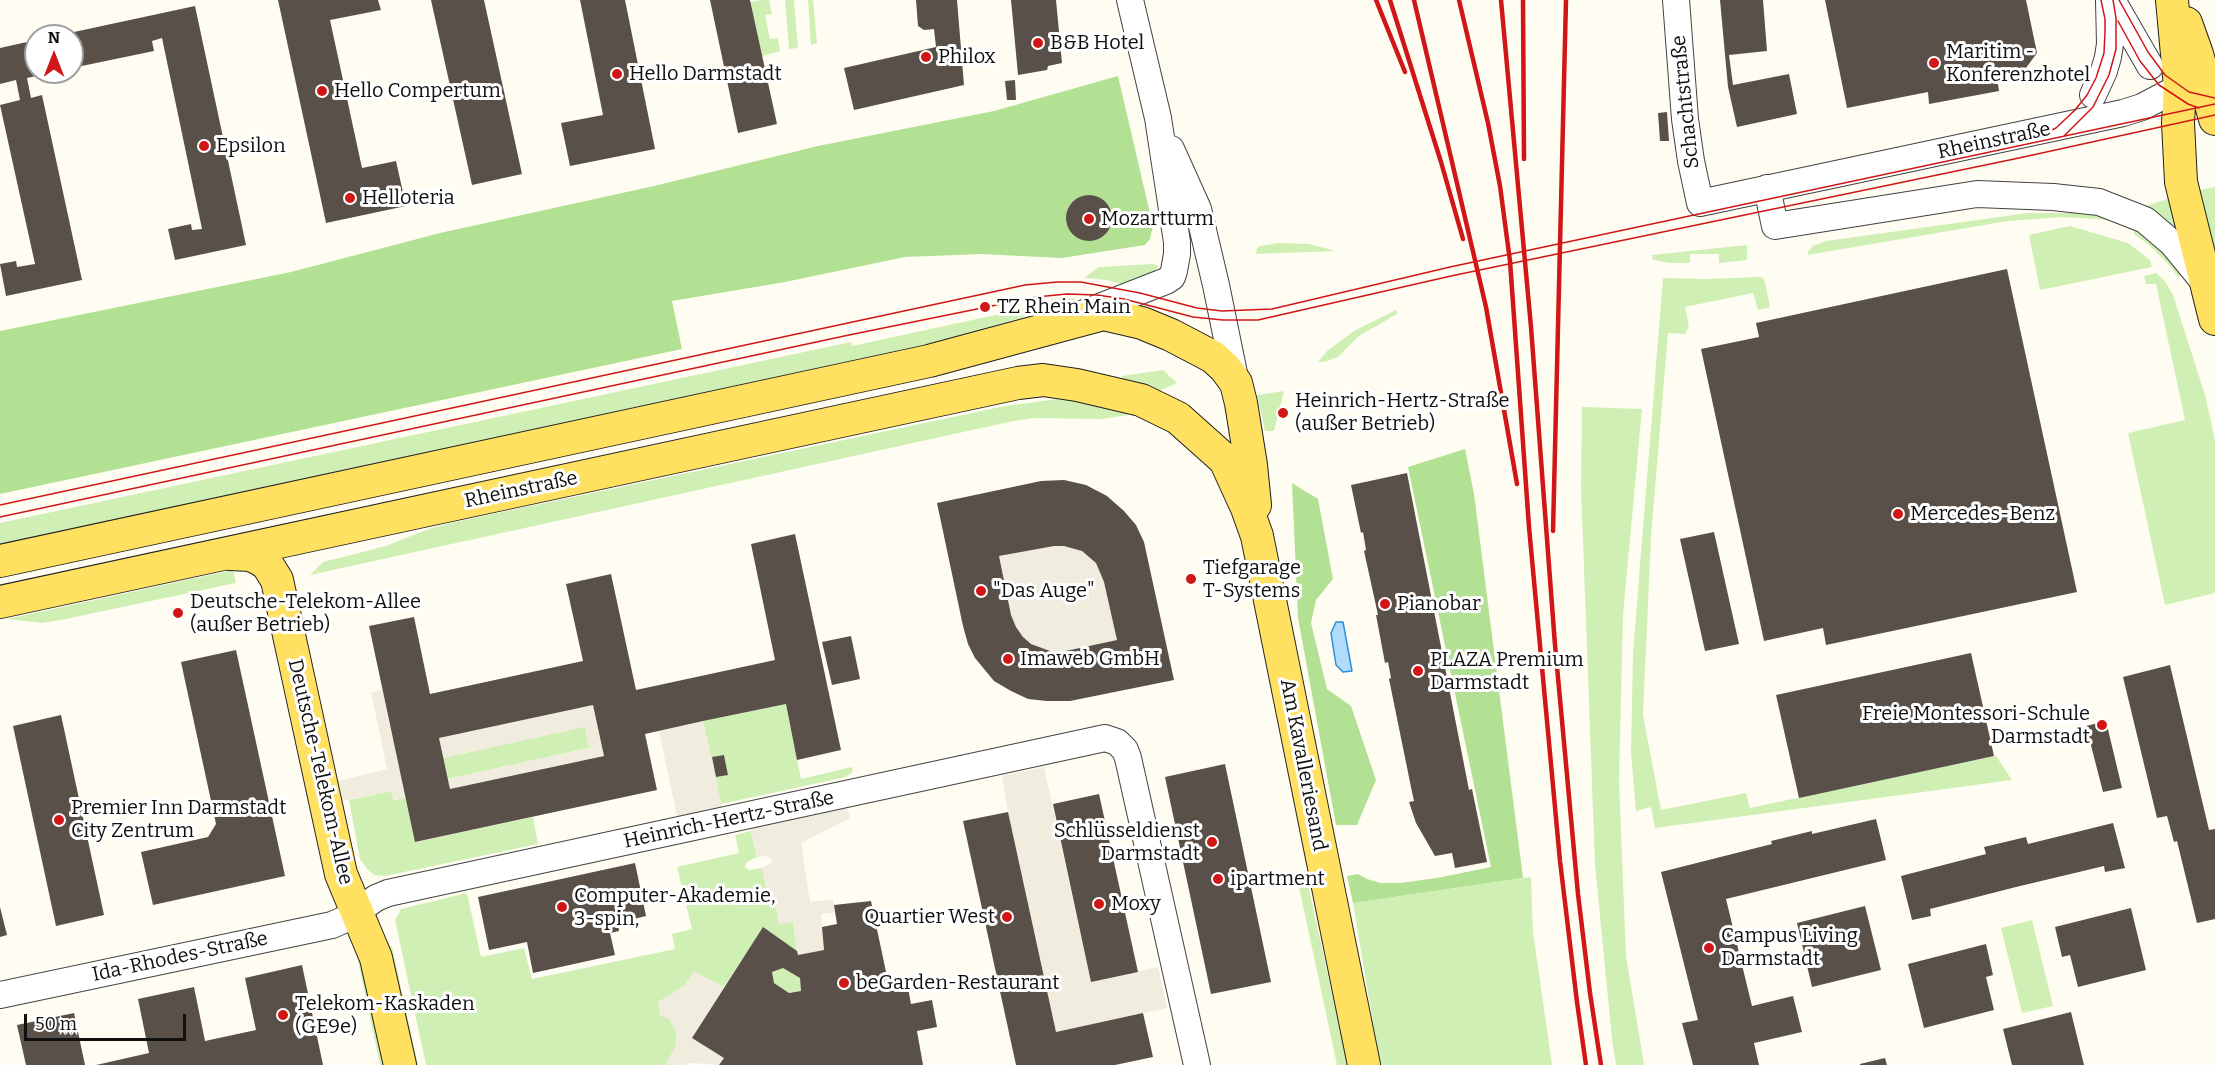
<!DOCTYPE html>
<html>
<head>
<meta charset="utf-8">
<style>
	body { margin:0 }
	#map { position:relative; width:2215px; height:1065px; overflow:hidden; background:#fffdf1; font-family:Bitter,serif }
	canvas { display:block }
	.north { position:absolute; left:24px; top:24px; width:60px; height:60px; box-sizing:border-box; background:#fff; border:2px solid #9f9f9f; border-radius:50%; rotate:0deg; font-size:16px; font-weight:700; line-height:24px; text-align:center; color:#0f0f0f }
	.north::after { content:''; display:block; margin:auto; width:21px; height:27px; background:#d01616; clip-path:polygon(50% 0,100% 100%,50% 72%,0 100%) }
	.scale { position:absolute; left:24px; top:1014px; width:162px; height:27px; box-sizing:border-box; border:3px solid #0f0f0f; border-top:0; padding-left:8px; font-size:18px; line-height:21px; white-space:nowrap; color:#0f0f0f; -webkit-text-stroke:4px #fff; paint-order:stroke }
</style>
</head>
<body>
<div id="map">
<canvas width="2215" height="1065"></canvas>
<div class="north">N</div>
<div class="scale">50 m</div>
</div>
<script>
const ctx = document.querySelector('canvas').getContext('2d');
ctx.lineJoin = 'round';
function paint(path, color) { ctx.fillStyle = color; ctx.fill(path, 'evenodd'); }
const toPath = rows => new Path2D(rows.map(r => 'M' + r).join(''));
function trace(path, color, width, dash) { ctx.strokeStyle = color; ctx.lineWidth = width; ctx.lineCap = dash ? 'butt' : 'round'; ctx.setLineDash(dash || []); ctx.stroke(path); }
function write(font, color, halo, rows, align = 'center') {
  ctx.font = font + ' Bitter,serif'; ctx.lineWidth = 6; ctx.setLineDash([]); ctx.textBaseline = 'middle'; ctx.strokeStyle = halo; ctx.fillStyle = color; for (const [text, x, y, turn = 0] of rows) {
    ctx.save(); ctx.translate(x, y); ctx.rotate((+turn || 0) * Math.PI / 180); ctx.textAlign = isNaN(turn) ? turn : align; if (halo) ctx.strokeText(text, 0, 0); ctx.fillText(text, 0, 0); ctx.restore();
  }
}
paint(toPath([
	[761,0,769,0,772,14,765,15,770,39,778,38,780,51,762,56,750,2],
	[785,0,794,0,798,48,789,49],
	[808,0,813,0,817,43,811,45],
	[2215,187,2215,256,2199,190],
	[2173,197,2178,227,2175,228,2162,216,2146,206],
	[2028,213,2095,213,2112,216,2111,220,2063,217,2008,221,1807,255,1809,250,1813,246,1826,241],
	[2070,226,2128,243,2150,260,2152,267,2040,290,2029,235],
	[2134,228,2154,240,2179,270,2181,275,2178,277,2171,267,2149,245,2134,234],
	[1279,243,1309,244,1336,251,1256,254,1257,249,1260,246],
	[1747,245,1747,260,1719,263,1719,254,1690,254,1690,263,1671,263,1653,260,1652,255],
	[1153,264,1158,266,1153,274,1125,285,1107,280,1084,278,1099,267],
	[2156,273,2164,280,2173,295,2205,395,2215,440,2215,593,2165,605,2128,433,2185,420,2156,284,2146,284,2144,276],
	[1759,277,1763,278,1765,282,1770,307,1758,310,1753,293,1685,307,1689,326,1685,334,1668,333,1651,537,1643,715,1661,810,1746,793,1750,808,1994,756,1996,756,2012,780,1655,828,1651,807,1636,811,1631,752,1633,653,1663,278,1707,279],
	[1075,298,1076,301,977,331,924,345,0,544,0,523,851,342,852,346,1051,303,1051,299],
	[1396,310,1397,314,1359,336,1338,357,1324,362,1318,362,1327,351,1354,331],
	[1163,370,1177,383,1154,393,1123,384,1122,376],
	[1284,391,1274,431,1265,431,1257,395],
	[1058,399,1085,400,1136,410,1128,415,1102,419,1033,418,1009,422,310,575,323,562,386,546,426,530,450,523,1005,406],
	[1582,407,1642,409,1623,615,1619,781,1626,956,1644,1065,1616,1065,1612,1039,1595,865,1581,487],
	[233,570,236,583,61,620,42,623,7,619],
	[786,704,801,779,852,767,853,772,846,777,721,804,703,721],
	[724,755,728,774,716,777,712,758],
	[585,726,589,748,448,779,443,758],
	[392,791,394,800,406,798,416,842,533,817,538,844,385,876,374,875,367,869,360,859,349,800],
	[751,831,757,857,747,862,745,867,749,870,762,868,767,890,776,907,779,924,793,922,797,951,763,928,724,987,694,972,685,985,676,992,658,1002,673,1023,677,1034,676,1045,666,1065,426,1065,395,920,401,909,467,893,481,957,524,948,532,979,675,949,672,934,692,929,677,867,739,853,735,835],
	[1305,871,1343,1044,1348,1065,1337,1065,1296,873],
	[1531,877,1533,932,1552,1065,1380,1065,1353,903],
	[2032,920,2053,1006,2022,1013,2001,928],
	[390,945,392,947,418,1065,410,1065,384,946],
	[360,952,387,1065,380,1065,357,956,357,953],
	[783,968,800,978,801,991,789,993,774,983,772,972]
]), '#d0efb5');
paint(toPath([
	[1118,76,1153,226,1150,239,1145,245,1062,258,981,254,905,257,785,282,672,301,682,349,0,494,0,331,291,272,440,233,654,186,818,146,994,111],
	[1465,449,1474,494,1523,878,1353,903,1347,876,1358,874,1367,879,1381,883,1400,883,1437,878,1491,867,1408,467],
	[1292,483,1318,499,1333,579,1316,600,1311,623,1327,689,1351,706,1376,780,1357,825,1336,825,1298,618]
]), '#b2e193');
paint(toPath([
	[1054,546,1064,546,1082,551,1096,563,1104,582,1117,640,1061,652,1050,651,1031,644,1023,637,1016,627,1011,615,999,556],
	[382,690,406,798,393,800,391,791,342,801,338,781,387,769,371,692],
	[593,705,604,756,450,789,448,779,589,748,585,727,443,758,439,738],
	[703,721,723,811,678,821,659,731],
	[1044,767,1091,981,1158,967,1167,1008,1056,1032,1008,812,1002,776],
	[847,807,850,818,801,843,810,902,833,899,835,912,821,914,824,950,798,955,793,922,779,925,776,907,767,890,762,868,770,864,772,860,767,856,757,857,750,827],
	[694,972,724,987,692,1038,724,1058,719,1065,692,1063,685,1065,666,1065,676,1045,677,1034,669,1019,660,1015,658,1002,685,985]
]), '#f1edde');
const water = toPath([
	[1336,622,1343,622,1352,671,1343,672,1336,665,1331,633,1336,622]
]);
paint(water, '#afdcfd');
trace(water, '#2d8edc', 1.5);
paint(toPath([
	[278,0,378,0,381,10,330,20,362,168,396,161,406,206,326,223],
	[431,0,484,0,522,174,472,185],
	[580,0,625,0,655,149,570,166,561,123,603,115],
	[710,0,750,0,777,124,738,133],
	[916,0,957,0,964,85,854,110,844,68,936,47,934,29,924,30,918,26],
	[1011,0,1056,0,1062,63,1048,66,1047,70,1018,75],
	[1720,0,1763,0,1767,51,1729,55,1733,85,1789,74,1797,114,1737,127,1728,87],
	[1825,0,2026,0,2037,53,2023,72,1997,78,1999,91,1929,104,1928,92,1847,108],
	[195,6,246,245,175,260,168,229,191,224,192,230,202,229,162,38,152,41,154,51,72,68,72,36,60,35],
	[36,40,36,72,50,73,27,78,31,98,42,95,82,280,6,296,0,264,16,261,17,267,35,264,0,105,20,100,16,80,0,84,0,48],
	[1015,80,1016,100,1007,100,1005,81],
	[1667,112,1669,141,1660,141,1658,113],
	'1066 218a23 23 0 1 1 46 0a23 23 0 1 1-46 0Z',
	[2007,269,2077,592,1826,645,1823,628,1764,641,1701,349,1759,337,1756,323],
	[1407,473,1469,790,1472,789,1487,862,1455,868,1452,853,1435,856,1416,823,1409,802,1414,801,1412,792,1389,679,1391,678,1388,662,1385,663,1376,615,1378,615,1364,551,1366,550,1363,532,1361,533,1351,485],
	[1064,480,1086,485,1107,496,1124,511,1136,525,1144,542,1174,680,1070,701,1047,701,1028,699,1011,691,994,681,975,658,968,644,963,626,937,503,1041,481],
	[1054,546,1064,546,1082,551,1096,563,1104,582,1117,640,1061,652,1050,651,1031,644,1023,637,1016,627,1011,615,999,556],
	[1714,532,1739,644,1705,651,1680,539],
	[795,534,841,750,797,760,786,704,703,721,645,734,657,790,415,842,369,626,414,617,430,694,583,661,566,584,611,574,636,690,775,660,751,544],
	[593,705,604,756,450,789,439,738],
	[851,636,860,679,832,685,822,642],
	[236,650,285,876,153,905,141,852,208,837,216,824,181,662],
	[1971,653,1994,756,1799,798,1776,695],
	[2170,665,2209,830,2215,829,2215,919,2197,923,2177,841,2174,842,2167,816,2157,818,2123,677],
	[61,715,104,915,56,926,13,726],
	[2106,721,2122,788,2103,792,2086,726],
	[724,755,728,775,716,777,712,757],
	[1225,764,1271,982,1211,994,1165,777],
	[1099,794,1138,972,1091,982,1053,804],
	[1008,812,1056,1032,1143,1013,1153,1057,1115,1065,1016,1065,963,821],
	[1876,819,1886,860,1726,899,1752,1006,1793,996,1802,1032,1754,1043,1759,1065,1693,1065,1682,1023,1698,1020,1661,872,1772,844,1771,841,1812,831,1812,834],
	[2113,823,2125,868,2105,872,2104,866,2016,887,1930,909,1931,916,1912,920,1901,876,1986,854,1984,847,2026,837,2028,844],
	[635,863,646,916,618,923,619,931,610,933,615,955,533,973,527,942,489,950,478,897],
	[871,901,889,986,907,982,911,1004,932,1000,937,1027,917,1031,923,1065,719,1065,724,1058,692,1038,763,927,797,951,798,955,824,950,822,927,837,924,834,905],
	[783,968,800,978,801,991,789,993,774,983,772,972],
	[1865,906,1881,970,1812,987,1797,923],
	[0,907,7,935,0,937],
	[2131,908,2146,970,2078,987,2070,955,2062,957,2055,927],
	[1986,944,1993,975,1986,977,1994,1010,1924,1028,1908,964],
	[302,965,323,1065,96,1065,149,1053,138,999,194,987,205,1041,256,1030,245,978],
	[2071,1012,2084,1065,2012,1065,2003,1029],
	[74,1013,85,1065,26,1065,17,1025],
	[1885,1058,1887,1065,1860,1065,1860,1064]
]), '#59504a');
const minor = toPath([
	[1676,0,1685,119,1691,161,1700,203,2123,113,2142,107,2180,87],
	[2112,0,2150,66],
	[2093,95,2104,71,2108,57,2110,44,2109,0],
	[1171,149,1198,209,1216,285,1236,383],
	[1767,188,1775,226,1977,194,2053,197,2099,202,2145,220,2172,243,2204,282],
	[1084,313,1166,281,1172,277,1174,271,1177,254,1177,242,1158,118,1130,0],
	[0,995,332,925,348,918,376,898,388,893,1105,738,1117,742,1125,750,1128,758,1197,1065]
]);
const major = toPath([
	[2172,0,2180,87,2178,123,2181,182,2215,319],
	[2186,23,2197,54,2215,119],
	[230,554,250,555,259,559,267,564,277,580,341,874,376,958,400,1065],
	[0,561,929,361,1103,314,1142,323,1171,335,1213,357,1225,368,1236,383,1241,403,1251,465,1255,505],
	[0,602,1018,383,1043,380,1077,385,1141,400,1178,418,1225,460,1247,508,1257,536,1364,1065]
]);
trace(minor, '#424242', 28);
trace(major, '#202020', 34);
trace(minor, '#fff', 26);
trace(major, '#ffe061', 32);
trace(toPath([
	[2119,0,2148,52,2165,75,2189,92,2215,98],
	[2118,21,2140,61,2159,85,2188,104,2199,108],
	[2064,136,2093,107,2109,75,2116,49,2116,18,2113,0],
	[2036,138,2056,128,2075,110,2087,95,2096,78,2104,53,2105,32,2105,19,2101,0],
	[0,505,1025,285,1057,282,1081,282,1140,293,1197,308,1222,311,1272,309,1450,267,2215,104],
	[0,517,849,335,1036,297,1067,294,1097,295,1124,299,1193,317,1223,320,1258,320,1451,276,2019,158,2215,115]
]), '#d01616', 1.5);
trace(toPath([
	[1376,0,1405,72],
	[1390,0,1441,162,1463,239],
	[1414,0,1486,307,1517,484],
	[1459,0,1488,123,1500,186,1510,261,1529,527,1560,861,1577,1002,1586,1065],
	[1501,0,1531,327,1555,645,1578,894,1590,993,1601,1065],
	[1523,0,1524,159],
	[1553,531,1566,0]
]), '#d01616', 4.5);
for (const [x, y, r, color] of [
	[1038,43,6,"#d01616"],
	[926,57,6,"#d01616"],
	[1934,63,6,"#d01616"],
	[617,74,6,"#d01616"],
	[322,91,6,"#d01616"],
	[204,146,6,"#d01616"],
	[350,198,6,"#d01616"],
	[1089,219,6,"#d01616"],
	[985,307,6,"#d01616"],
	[1283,413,6,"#d01616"],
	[1898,514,6,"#d01616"],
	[1191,579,6,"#d01616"],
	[981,591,6,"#d01616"],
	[1385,604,6,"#d01616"],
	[178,613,6,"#d01616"],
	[1008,659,6,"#d01616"],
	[1418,671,6,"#d01616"],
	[2102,725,6,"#d01616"],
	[59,820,6,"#d01616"],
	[1212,842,6,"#d01616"],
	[1218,879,6,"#d01616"],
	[1099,904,6,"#d01616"],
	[562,907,6,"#d01616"],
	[1007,917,6,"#d01616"],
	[1709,948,6,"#d01616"],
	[844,983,6,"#d01616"],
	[283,1015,6,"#d01616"]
]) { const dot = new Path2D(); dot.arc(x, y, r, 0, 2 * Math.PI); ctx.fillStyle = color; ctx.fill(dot); trace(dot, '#fff', 2); }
write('20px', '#0f0f0f', '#fff', [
	["B&B Hotel",1050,43],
	["Maritim -",1946,52],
	["Konferenzhotel",1946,75],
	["Philox",938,57],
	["Hello Darmstadt",629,74],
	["Hello Compertum",334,91],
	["Epsilon",216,146],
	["Helloteria",362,198],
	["Mozartturm",1101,219],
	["TZ Rhein Main",997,307],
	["Heinrich-Hertz-Straße",1295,401],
	["(außer Betrieb)",1295,424],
	["Mercedes-Benz",1910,514],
	["Tiefgarage",1203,568],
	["T-Systems",1203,591],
	["\"Das Auge\"",993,591],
	["Deutsche-Telekom-Allee",190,602],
	["(außer Betrieb)",190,625],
	["Pianobar",1397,604],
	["Imaweb GmbH",1020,659],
	["PLAZA Premium",1430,660],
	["Darmstadt",1430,683],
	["Freie Montessori-Schule",2090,714,"right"],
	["Darmstadt",2090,737,"right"],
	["Premier Inn Darmstadt",71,808],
	["City Zentrum",71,831],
	["Schlüsseldienst",1200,831,"right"],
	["Darmstadt",1200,854,"right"],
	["ipartment",1230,879],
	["Computer-Akademie,",574,896],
	["3-spin,",574,919],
	["Moxy",1111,904],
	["Quartier West",995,917,"right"],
	["Campus Living",1721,936],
	["Darmstadt",1721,959],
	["beGarden-Restaurant",856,983],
	["Telekom-Kaskaden",295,1004],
	["(GE9e)",295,1027]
], 'left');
write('20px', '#0f0f0f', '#fff', [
	["Schachtstraße",1686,102,-96],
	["Rheinstraße",1994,141,-12],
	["Rheinstraße",521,490,-12],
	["Am Kavalleriesand",1303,765,79],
	["Deutsche-Telekom-Allee",320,772,77],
	["Heinrich-Hertz-Straße",729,820,-12],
	["Ida-Rhodes-Straße",180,957,-12]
]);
</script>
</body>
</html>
